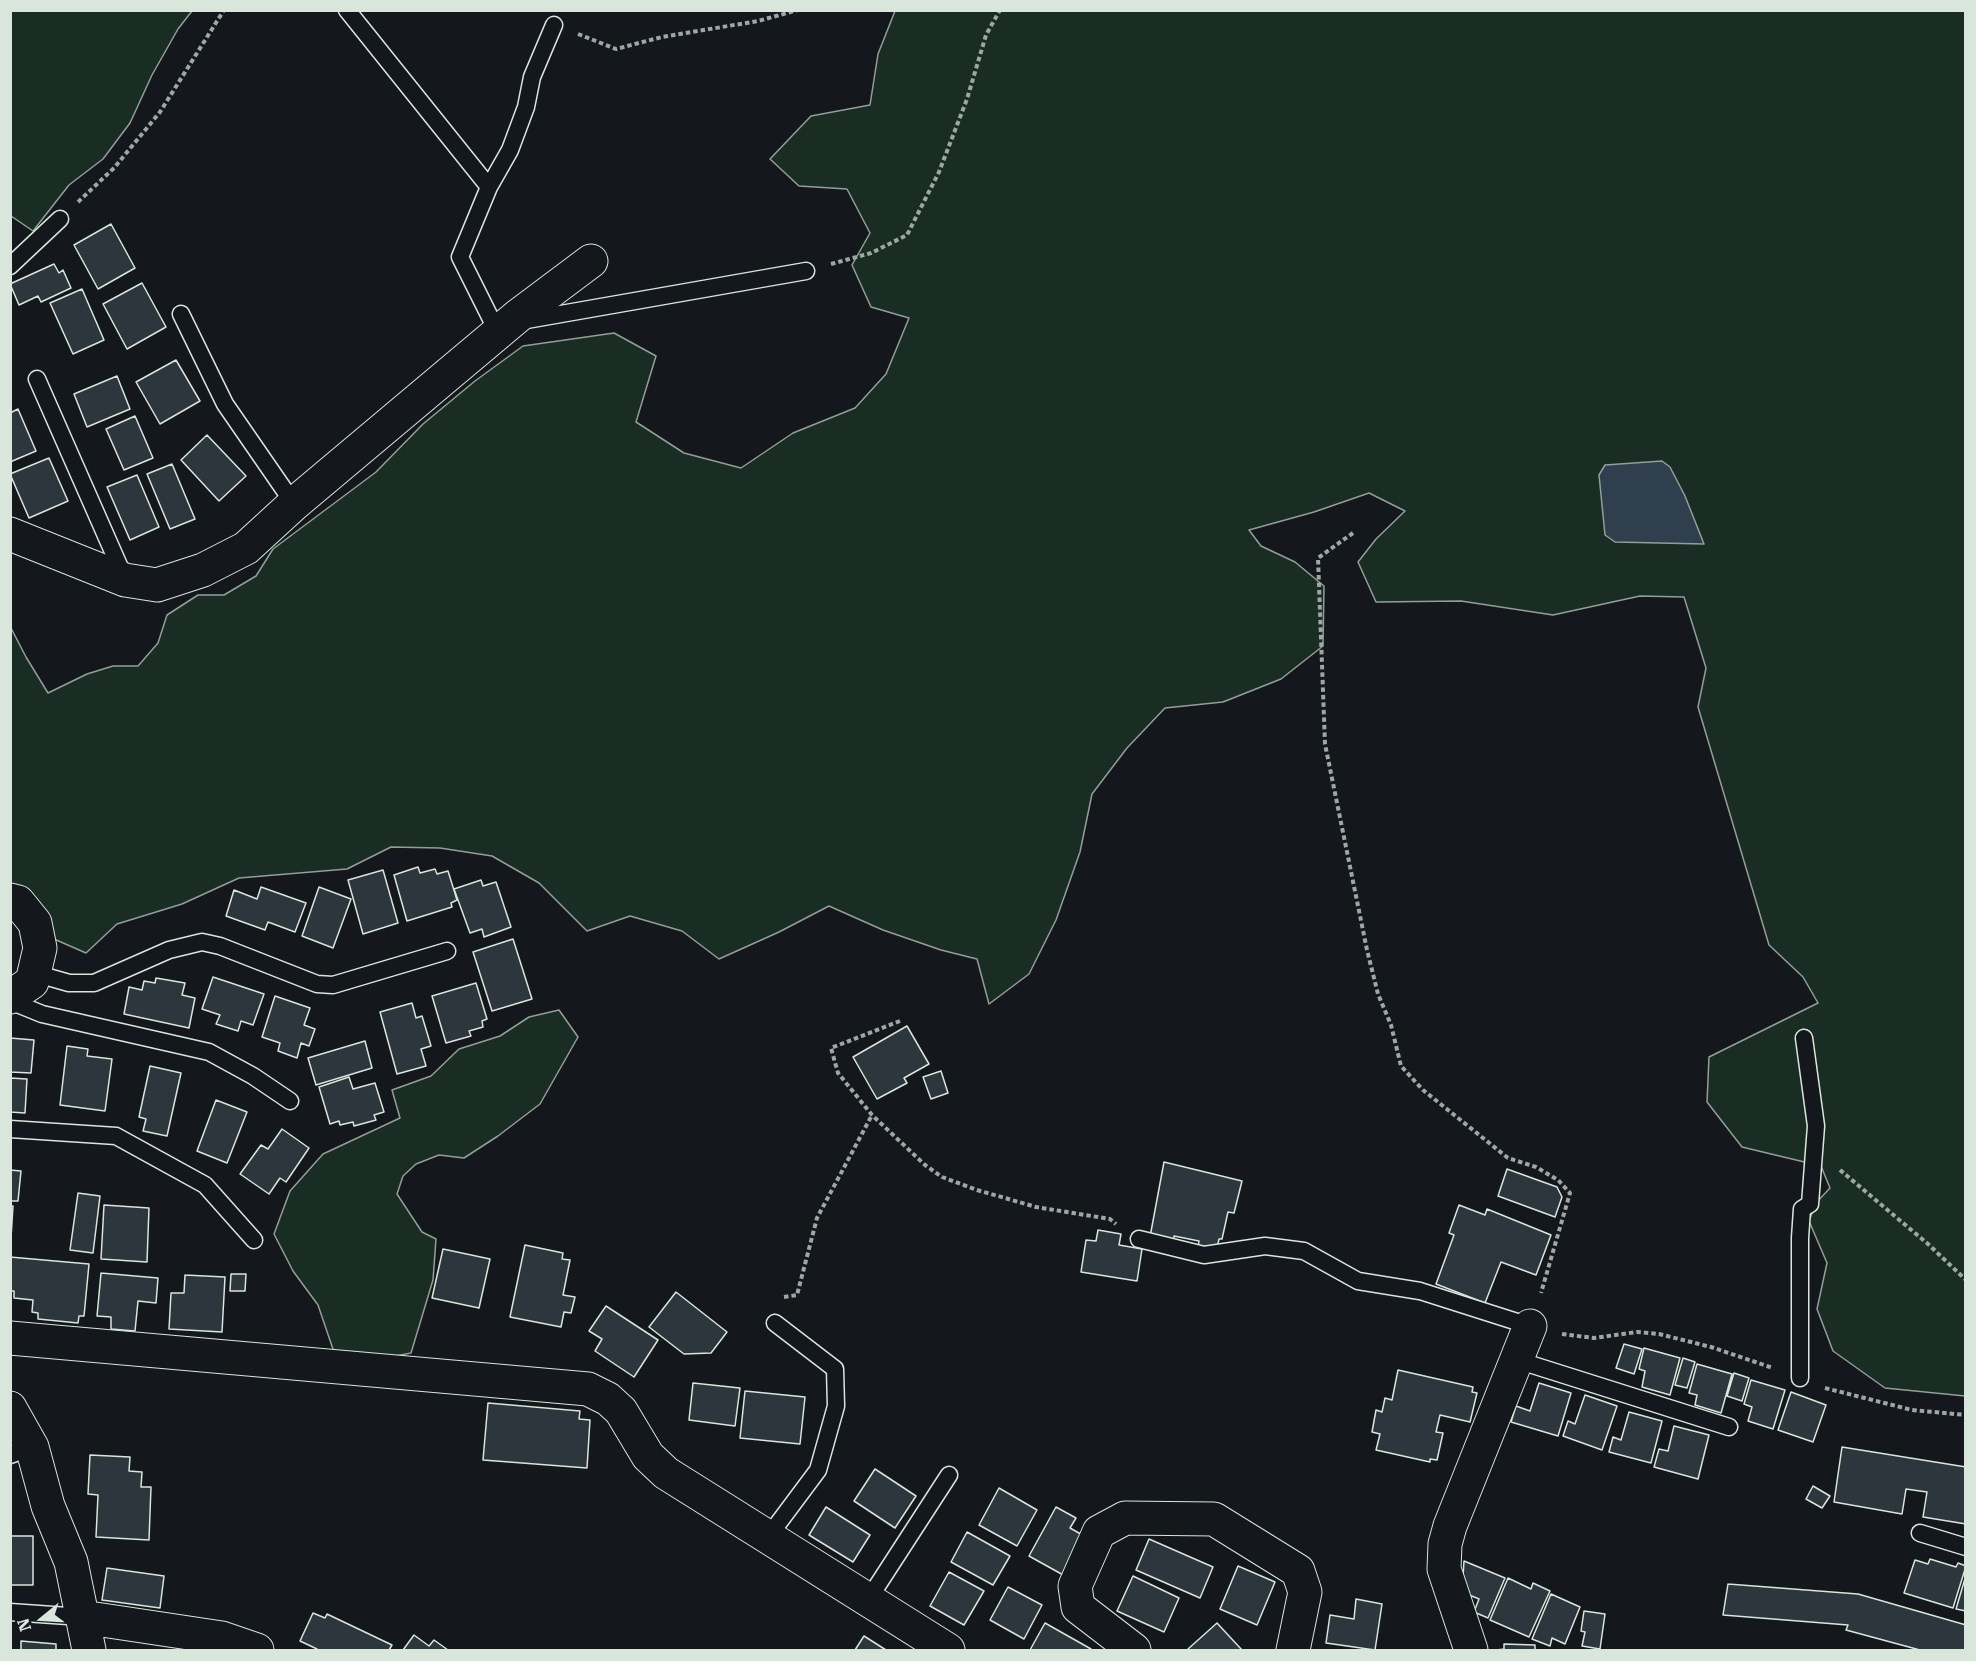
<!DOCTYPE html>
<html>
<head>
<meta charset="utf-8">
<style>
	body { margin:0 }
	#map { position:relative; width:1976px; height:1661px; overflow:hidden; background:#14181c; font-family:"Roboto Serif",serif }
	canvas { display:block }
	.frame { position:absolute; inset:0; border:12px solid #d8e6dc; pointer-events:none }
	.north { position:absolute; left:12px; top:1589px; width:60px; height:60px; -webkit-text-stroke:4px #14181c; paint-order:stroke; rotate:252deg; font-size:16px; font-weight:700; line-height:24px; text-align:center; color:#d8e6dc }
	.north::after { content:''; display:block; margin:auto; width:21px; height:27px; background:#d8e6dc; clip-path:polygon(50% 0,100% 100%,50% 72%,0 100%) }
</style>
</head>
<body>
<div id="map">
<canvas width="1976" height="1661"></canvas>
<div class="frame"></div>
<div class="north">N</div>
</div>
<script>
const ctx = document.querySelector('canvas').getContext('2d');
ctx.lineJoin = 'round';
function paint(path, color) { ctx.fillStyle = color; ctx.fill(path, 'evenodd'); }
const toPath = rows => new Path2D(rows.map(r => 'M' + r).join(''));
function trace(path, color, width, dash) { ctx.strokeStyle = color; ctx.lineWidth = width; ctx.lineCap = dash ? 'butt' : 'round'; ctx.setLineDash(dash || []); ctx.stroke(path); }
const green = toPath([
	[10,11,192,11,178,29,152,75,130,123,103,159,69,185,33,231,11,216,10,11],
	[895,11,1965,11,1965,1396,1885,1388,1833,1351,1817,1309,1827,1263,1809,1221,1816,1203,1830,1188,1821,1166,1742,1147,1707,1102,1709,1057,1818,1003,1803,977,1769,945,1698,707,1706,668,1684,597,1640,596,1553,615,1461,601,1376,602,1358,562,1376,539,1405,511,1369,493,1314,512,1249,530,1261,546,1295,562,1324,586,1323,646,1281,679,1223,702,1165,708,1127,748,1092,794,1080,852,1056,920,1029,974,989,1004,977,959,941,950,883,930,829,906,779,932,719,959,682,931,630,916,587,931,539,883,492,856,440,848,391,847,347,869,239,878,182,904,117,924,86,953,54,939,11,887,10,626,26,657,48,693,87,674,113,666,138,666,158,643,167,615,198,595,224,595,256,576,273,549,376,472,423,424,475,381,523,346,614,333,656,356,636,422,684,453,741,468,793,433,855,408,886,374,909,318,871,307,852,265,870,233,847,189,799,186,770,159,811,116,870,105,878,54,895,11],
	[559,1010,578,1037,540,1104,498,1136,464,1158,439,1155,416,1164,403,1176,397,1194,422,1232,436,1239,433,1280,411,1353,390,1357,336,1358,318,1305,293,1271,274,1234,290,1191,323,1154,400,1118,392,1090,431,1076,459,1049,500,1036,529,1017,559,1010]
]);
paint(green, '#1a2d24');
trace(green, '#939e99', 1.5);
const water = toPath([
	[1662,461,1670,467,1685,496,1704,544,1615,542,1605,535,1599,475,1605,465,1662,461]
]);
paint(water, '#2f3f4d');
trace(water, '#939e99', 1.5);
const building = toPath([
	[111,224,135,268,98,289,74,245,111,224],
	[54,264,59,273,63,270,71,288,41,302,38,296,19,305,10,284,54,264],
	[142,283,166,327,127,349,103,304,142,283],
	[82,289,104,340,73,354,50,303,82,289],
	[176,360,200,401,160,424,136,382,176,360],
	[117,376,130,409,87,427,74,394,117,376],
	[18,409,36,451,10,462,10,413,18,409],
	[135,416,153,458,124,470,106,429,135,416],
	[207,435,246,476,219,501,181,460,207,435],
	[49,458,68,501,29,518,10,474,49,458],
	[172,464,195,519,170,529,147,474,172,464],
	[137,475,159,527,130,540,107,487,137,475],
	[418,867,420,873,435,869,437,874,448,871,457,900,451,903,452,907,407,921,394,875,418,867],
	[383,870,398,923,363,934,348,880,383,870],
	[481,880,483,886,496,882,511,927,484,937,482,929,470,933,454,889,481,880],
	[261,887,306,903,295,932,268,922,265,930,226,916,234,890,257,899,261,887],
	[319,887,351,899,333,948,302,936,319,887],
	[513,939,532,999,492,1011,473,952,513,939],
	[213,977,264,994,253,1025,241,1021,238,1031,216,1024,220,1015,202,1009,213,977],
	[156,978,185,983,182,995,195,998,189,1028,124,1014,129,987,142,990,144,981,155,983,156,978],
	[476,983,487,1019,482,1021,483,1027,469,1031,471,1036,446,1043,432,996,476,983],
	[275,996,310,1008,304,1025,315,1029,309,1046,301,1043,297,1058,278,1051,280,1043,262,1037,275,996],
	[412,1003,416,1018,422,1016,431,1046,421,1049,426,1066,397,1074,380,1012,412,1003],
	[907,1026,929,1064,904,1078,907,1083,877,1099,853,1057,907,1026],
	[10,1038,34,1040,31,1073,10,1072,10,1038],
	[365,1041,372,1068,316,1085,308,1058,365,1041],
	[67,1046,88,1049,87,1056,112,1059,105,1111,60,1105,67,1046],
	[150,1066,181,1073,167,1136,143,1131,146,1119,139,1117,150,1066],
	[941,1071,948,1093,931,1099,923,1077,941,1071],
	[349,1077,353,1089,375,1083,384,1112,374,1115,376,1120,354,1126,353,1122,340,1125,339,1121,330,1124,319,1087,349,1077],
	[10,1078,27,1079,25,1113,10,1112,10,1078],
	[216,1100,247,1112,227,1163,197,1151,216,1100],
	[282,1129,309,1148,286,1182,280,1178,269,1194,240,1174,261,1145,268,1149,282,1129],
	[1164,1162,1242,1181,1234,1213,1228,1212,1222,1239,1219,1239,1217,1248,1198,1247,1199,1241,1174,1236,1174,1243,1150,1237,1164,1162],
	[1507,1169,1557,1187,1562,1197,1555,1217,1498,1196,1507,1169],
	[10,1170,21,1171,18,1201,10,1201,10,1170],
	[78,1193,100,1196,93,1253,70,1250,78,1193],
	[104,1205,149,1208,147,1262,101,1259,104,1205],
	[1459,1205,1485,1215,1487,1209,1551,1235,1536,1275,1501,1262,1485,1303,1436,1284,1454,1235,1449,1233,1459,1205],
	[10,1206,13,1206,11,1238,10,1238,10,1206],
	[1098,1230,1121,1234,1119,1245,1142,1249,1137,1281,1081,1272,1086,1240,1096,1241,1098,1230],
	[525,1245,563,1253,562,1259,570,1260,563,1295,575,1297,571,1313,564,1312,561,1327,510,1317,525,1245],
	[443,1249,490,1259,479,1308,432,1298,443,1249],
	[10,1257,89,1264,84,1316,79,1316,78,1323,38,1319,38,1313,32,1312,33,1300,14,1298,14,1291,10,1291,10,1257],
	[101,1273,158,1278,156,1303,138,1301,135,1331,111,1329,111,1317,97,1316,101,1273],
	[231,1274,246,1274,245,1291,230,1291,231,1274],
	[185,1275,225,1277,222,1332,169,1329,171,1293,184,1293,185,1275],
	[676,1292,727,1332,711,1353,684,1354,649,1327,676,1292],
	[606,1306,658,1340,634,1377,595,1351,602,1339,589,1331,606,1306],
	[1624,1344,1642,1349,1634,1374,1616,1368,1624,1344],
	[1644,1348,1680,1358,1670,1395,1642,1387,1645,1371,1639,1369,1644,1348],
	[1683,1358,1695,1362,1687,1388,1675,1385,1683,1358],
	[1697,1364,1732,1374,1721,1413,1695,1405,1697,1395,1689,1393,1697,1364],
	[1398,1370,1473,1387,1472,1392,1477,1393,1470,1422,1440,1415,1436,1432,1443,1433,1437,1460,1430,1459,1430,1462,1376,1450,1380,1434,1372,1432,1376,1410,1382,1412,1385,1398,1392,1400,1398,1370],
	[1734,1373,1749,1378,1742,1401,1727,1396,1734,1373],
	[1751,1380,1785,1390,1773,1429,1748,1421,1752,1407,1744,1404,1751,1380],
	[693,1383,740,1388,735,1426,689,1420,693,1383],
	[1539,1383,1571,1393,1558,1436,1511,1422,1516,1406,1530,1411,1539,1383],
	[745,1391,805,1397,800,1444,740,1438,745,1391],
	[1791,1392,1826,1405,1813,1442,1778,1430,1791,1392],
	[1585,1395,1617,1406,1602,1450,1563,1436,1568,1421,1575,1424,1585,1395],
	[488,1403,580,1411,579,1419,590,1420,587,1468,483,1460,488,1403],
	[1629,1412,1662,1421,1651,1463,1609,1452,1613,1437,1621,1440,1629,1412],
	[1674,1426,1709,1435,1698,1479,1654,1467,1659,1449,1668,1451,1674,1426],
	[1842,1447,1966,1467,1966,1524,1923,1517,1927,1492,1906,1489,1902,1514,1834,1502,1842,1447],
	[90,1455,130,1457,129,1471,142,1472,141,1487,151,1487,149,1540,96,1537,98,1495,88,1494,90,1455],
	[875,1469,916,1496,895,1528,854,1501,875,1469],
	[1813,1486,1830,1496,1822,1508,1806,1499,1813,1486],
	[999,1488,1037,1510,1017,1546,979,1525,999,1488],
	[826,1507,870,1535,853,1562,809,1535,826,1507],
	[1056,1507,1076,1518,1070,1528,1086,1537,1065,1576,1029,1556,1056,1507],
	[967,1532,1010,1556,993,1585,951,1562,967,1532],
	[10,1536,33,1536,33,1585,10,1585,10,1536],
	[1149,1539,1213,1567,1200,1598,1136,1570,1149,1539],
	[1930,1559,1956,1567,1958,1563,1966,1566,1953,1608,1904,1593,1915,1560,1928,1564,1930,1559],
	[1464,1561,1505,1578,1488,1618,1474,1612,1479,1599,1462,1592,1464,1561],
	[1238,1566,1275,1582,1257,1625,1220,1609,1238,1566],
	[107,1568,164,1576,160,1608,102,1600,107,1568],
	[949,1572,984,1591,964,1625,930,1606,949,1572],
	[1966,1575,1966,1611,1956,1609,1966,1575],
	[1133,1576,1179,1598,1164,1632,1117,1611,1133,1576],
	[1508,1578,1531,1589,1533,1583,1550,1591,1529,1637,1490,1620,1508,1578],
	[1728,1584,1858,1594,1966,1625,1966,1650,1920,1650,1846,1630,1848,1625,1723,1615,1728,1584],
	[1008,1587,1042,1605,1024,1639,990,1620,1008,1587],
	[1551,1594,1580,1607,1565,1644,1552,1638,1550,1646,1532,1639,1551,1594],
	[1356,1599,1382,1604,1375,1650,1326,1643,1330,1615,1354,1619,1356,1599],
	[1584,1611,1605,1614,1600,1649,1582,1646,1585,1632,1581,1631,1584,1611],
	[313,1613,325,1618,327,1614,392,1645,389,1650,316,1650,317,1649,300,1641,313,1613],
	[1045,1623,1091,1649,1091,1650,1030,1650,1045,1623],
	[1217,1623,1242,1650,1189,1650,1188,1649,1217,1623],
	[414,1635,429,1646,434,1640,448,1650,403,1650,414,1635],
	[864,1636,886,1650,855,1650,864,1636],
	[21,1641,56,1644,56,1650,21,1650,21,1641],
	[1504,1644,1535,1645,1535,1650,1497,1650,1504,1649,1504,1644]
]);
paint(building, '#2c363c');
trace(building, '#d8e6dc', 1.5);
const lane = toPath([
	[347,10,489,187],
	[10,266,60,219],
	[181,314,225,404,294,504],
	[521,321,806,271],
	[498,333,460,257,489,187,510,150,526,107,532,77,554,25],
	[37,379,125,579],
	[34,973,69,983,94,983,169,950,202,942,220,946,317,984,333,985,447,951],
	[10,1001,42,1014,209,1052,253,1076,290,1101],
	[10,1129,116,1136,205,1185,254,1240],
	[1139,1239,1204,1255,1265,1246,1304,1251,1358,1281,1420,1291,1530,1326],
	[1517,1360,1729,1427],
	[1800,1378,1800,1238,1802,1209,1810,1204,1816,1126,1804,1038],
	[10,1455,32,1447],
	[1920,1533,1966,1547],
	[768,1537,818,1470,836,1406,835,1369,775,1323],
	[868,1600,949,1475],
	[10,1612,82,1617]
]);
const street = toPath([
	[10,534,125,580,157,585,203,570,246,548,294,504,519,315,591,261],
	[10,900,18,902,35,923,40,948,32,982,10,997],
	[10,1338,588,1389,608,1399,621,1411,648,1456,666,1473,948,1650],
	[10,1408,32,1447,48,1506,71,1562,89,1650],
	[82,1617,222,1638,257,1650],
	[1134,1650,1078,1607,1075,1586,1099,1532,1125,1518,1214,1519,1298,1571,1305,1592,1293,1650],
	[1471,1650,1444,1569,1445,1544,1450,1526,1530,1326]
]);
trace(lane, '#d8e6dc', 19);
trace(street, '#d8e6dc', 35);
trace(toPath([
	[578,34,616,49,662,37,758,21,798,10],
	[78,202,114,168,160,112,224,10],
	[831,264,871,253,907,235,939,172,967,99,986,35,1000,10],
	[1353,533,1318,558,1325,744,1367,950,1378,994,1391,1025,1401,1066,1423,1090,1508,1158,1536,1167,1558,1180,1570,1193,1541,1293],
	[900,1021,831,1048,838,1073,872,1115,925,1165,942,1177,977,1190,1036,1207,1110,1219,1116,1224],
	[1840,1170,1928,1244,1966,1280],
	[784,1297,797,1295,817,1218,872,1115],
	[1562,1334,1594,1338,1637,1332,1659,1334,1711,1347,1773,1368],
	[1825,1388,1912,1410,1966,1415]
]), '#9da8a2', 4, [4.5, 3]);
trace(lane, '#14181c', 16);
trace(street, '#14181c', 33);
</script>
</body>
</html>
